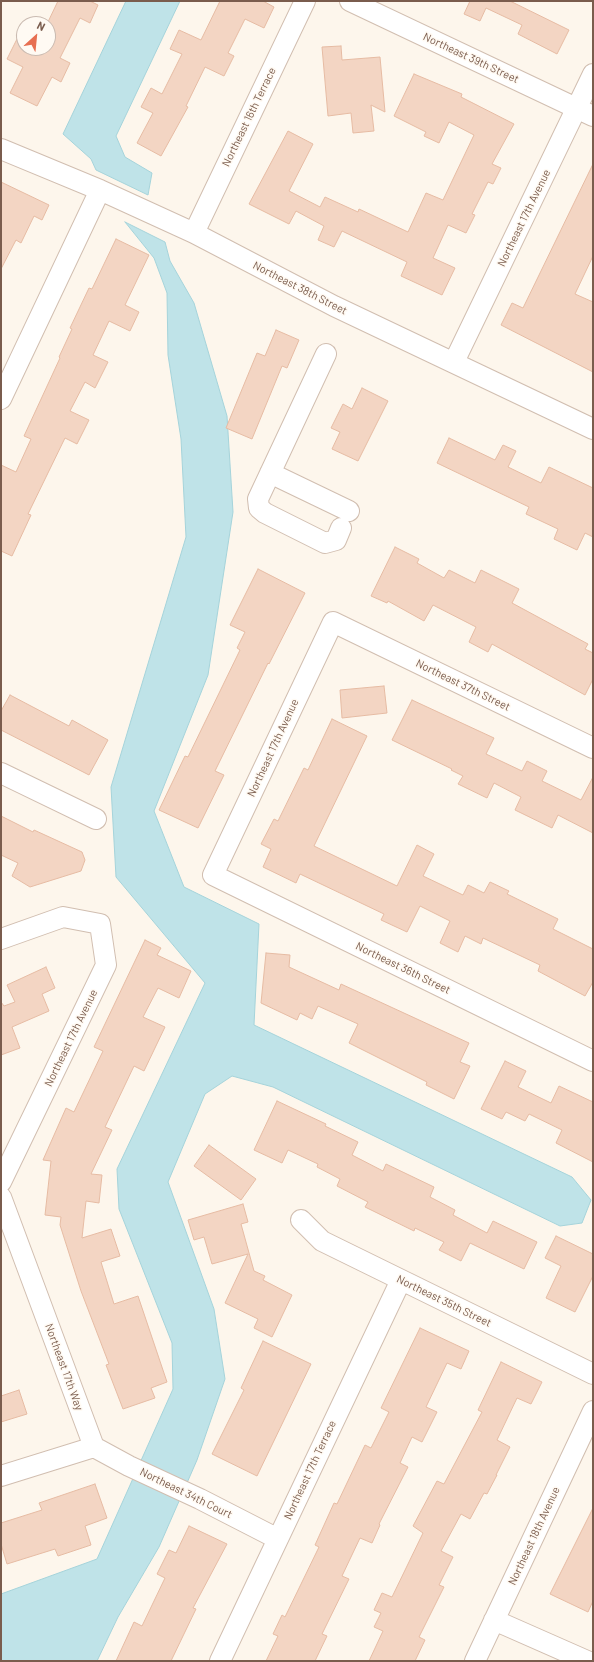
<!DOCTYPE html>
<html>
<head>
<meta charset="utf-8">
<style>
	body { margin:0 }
	#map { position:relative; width:594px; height:1662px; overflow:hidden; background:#fdf6ec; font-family:Barlow,sans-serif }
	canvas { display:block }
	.frame { position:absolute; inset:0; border:2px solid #7a5c4d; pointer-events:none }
	.north { position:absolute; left:16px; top:16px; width:40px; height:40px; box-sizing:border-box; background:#fffaf3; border:1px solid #cabbb1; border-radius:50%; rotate:27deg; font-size:11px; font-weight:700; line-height:16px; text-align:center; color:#7a5c4d }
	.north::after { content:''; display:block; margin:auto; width:14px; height:18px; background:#e76f51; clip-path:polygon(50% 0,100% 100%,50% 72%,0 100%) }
</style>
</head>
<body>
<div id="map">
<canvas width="594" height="1662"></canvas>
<div class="frame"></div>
<div class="north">N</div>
</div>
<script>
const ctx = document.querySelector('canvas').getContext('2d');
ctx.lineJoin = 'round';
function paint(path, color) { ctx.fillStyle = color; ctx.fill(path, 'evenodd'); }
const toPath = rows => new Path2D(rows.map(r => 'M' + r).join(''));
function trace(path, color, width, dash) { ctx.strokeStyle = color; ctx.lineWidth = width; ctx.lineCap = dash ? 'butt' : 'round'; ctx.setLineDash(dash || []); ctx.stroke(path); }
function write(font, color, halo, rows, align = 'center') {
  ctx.font = font + ' Barlow,sans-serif'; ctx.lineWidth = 3; ctx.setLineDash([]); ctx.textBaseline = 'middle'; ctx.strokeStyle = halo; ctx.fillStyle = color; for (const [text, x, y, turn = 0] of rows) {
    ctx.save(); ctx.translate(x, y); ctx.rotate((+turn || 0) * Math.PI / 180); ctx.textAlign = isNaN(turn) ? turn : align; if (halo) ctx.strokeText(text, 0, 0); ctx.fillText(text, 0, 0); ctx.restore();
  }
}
const water = toPath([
	[126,1,180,1,116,136,125,157,152,173,148,195,96,170,91,159,63,134,126,1],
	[125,222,165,242,170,261,194,303,227,416,233,512,208,675,154,811,184,887,259,924,254,1025,572,1177,591,1200,582,1223,560,1226,273,1087,232,1076,205,1094,168,1182,214,1309,225,1379,197,1460,159,1547,118,1617,97,1661,1,1661,1,1594,97,1559,173,1389,172,1343,119,1209,117,1169,205,983,116,877,111,787,186,537,181,439,168,355,167,293,154,258,125,222]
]);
paint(water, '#bfe3e8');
trace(water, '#a5d3da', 1);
const building = toPath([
	[58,1,90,1,98,5,90,23,80,18,60,58,70,63,61,82,52,77,37,106,10,93,23,67,7,59,18,37,24,40,24,48,48,48,47,24,58,1],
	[220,1,263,1,274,7,264,28,245,19,228,53,234,56,224,76,205,67,186,106,188,107,161,156,137,143,153,113,141,107,151,88,162,94,182,54,170,49,179,30,201,40,220,1],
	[470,1,510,1,569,30,557,54,518,34,522,25,486,8,480,21,464,14,470,1],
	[341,46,342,60,380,57,385,112,371,105,374,131,353,133,351,113,328,116,322,47,341,46],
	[414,74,462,94,461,97,514,124,492,164,501,168,493,184,488,182,472,214,475,215,466,233,448,225,433,258,455,268,442,295,401,276,407,262,342,231,334,247,318,240,324,226,296,211,289,224,249,204,288,131,313,144,289,191,320,207,325,197,358,212,359,209,408,232,426,193,443,200,474,135,449,122,439,143,424,136,426,132,394,116,414,74],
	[593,164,593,256,575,294,593,302,593,372,501,325,512,303,523,308,593,164],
	[1,182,49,205,42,220,34,216,21,243,16,240,1,269,1,182],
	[116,239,149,255,125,305,139,312,130,331,109,321,93,355,108,362,95,388,85,382,70,411,89,420,77,444,65,438,28,514,31,515,12,556,1,551,1,465,16,472,31,439,24,436,60,358,59,357,72,329,70,328,89,288,92,289,116,239],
	[276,330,299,340,287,368,282,366,252,439,226,428,257,353,265,356,276,330],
	[362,388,388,401,358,461,332,449,340,432,331,428,343,404,352,409,362,388],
	[449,438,495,460,503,445,516,451,508,467,541,483,549,467,593,488,593,537,585,533,577,550,554,539,558,529,526,514,529,507,437,463,449,438],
	[395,547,419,559,417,563,444,578,449,570,475,583,481,570,519,589,512,603,588,644,585,649,593,653,593,679,585,695,492,644,488,652,469,642,476,627,433,605,424,621,388,601,387,603,371,596,395,547],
	[258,569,305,593,269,664,268,663,215,771,224,775,198,828,159,810,185,756,188,757,240,650,237,648,245,632,230,625,258,569],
	[384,686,387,713,342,718,340,690,384,686],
	[10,695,69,726,72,720,108,740,89,775,1,730,1,711,10,695],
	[412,700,494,738,486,754,522,771,527,761,547,771,542,781,581,800,593,777,593,833,558,815,552,828,515,810,521,797,494,783,487,798,458,784,463,776,451,770,452,769,392,740,412,700],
	[332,719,367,736,314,846,397,886,417,845,434,854,423,876,463,895,468,885,484,893,490,882,509,891,507,894,558,919,553,929,593,949,593,982,585,996,538,971,540,965,483,938,481,944,465,936,458,952,440,943,450,921,420,906,407,932,381,920,384,914,300,874,296,883,263,867,271,849,261,844,274,819,278,821,304,768,308,770,332,719],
	[1,816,33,832,34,830,82,852,85,860,81,871,30,887,12,876,18,863,1,855,1,816],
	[145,940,161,948,157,955,191,971,179,998,158,988,143,1017,165,1027,144,1071,134,1066,105,1127,112,1130,91,1174,102,1175,99,1203,86,1201,82,1238,111,1229,120,1256,101,1262,114,1304,138,1296,167,1382,151,1388,155,1398,123,1409,106,1365,109,1364,81,1291,60,1225,61,1217,45,1215,51,1161,43,1160,66,1108,74,1112,103,1051,94,1047,145,940],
	[266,953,290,955,289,967,339,990,341,984,469,1043,460,1062,470,1066,454,1099,426,1085,427,1082,349,1043,358,1024,318,1006,312,1019,300,1013,297,1020,261,1003,266,953],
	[46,967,55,988,42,994,49,1011,12,1027,20,1048,1,1055,1,1002,4,1006,15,1002,7,985,46,967],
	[505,1061,526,1071,518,1087,551,1103,559,1086,593,1102,593,1162,556,1143,562,1130,529,1114,525,1121,506,1112,502,1119,481,1109,505,1061],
	[277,1101,326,1124,325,1126,358,1142,352,1155,383,1171,386,1164,434,1187,430,1197,455,1210,453,1215,487,1233,493,1221,537,1242,524,1269,470,1243,461,1261,439,1250,444,1242,415,1228,414,1231,365,1207,368,1202,337,1186,340,1179,317,1167,318,1164,288,1150,282,1163,254,1150,277,1101],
	[209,1145,256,1179,241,1200,194,1166,209,1145],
	[243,1204,248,1222,241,1224,254,1271,265,1276,263,1280,292,1295,272,1337,254,1328,258,1319,225,1303,248,1254,212,1264,204,1237,194,1240,188,1220,243,1204],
	[556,1236,593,1254,593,1276,575,1312,546,1298,561,1266,545,1258,556,1236],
	[420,1328,469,1351,461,1369,447,1363,426,1407,437,1412,422,1442,412,1437,400,1463,408,1467,379,1524,380,1525,372,1543,360,1538,342,1576,349,1579,322,1634,327,1636,315,1661,266,1661,278,1636,273,1634,282,1615,285,1617,319,1547,315,1545,334,1503,337,1504,365,1445,371,1448,389,1412,381,1408,420,1328],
	[263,1341,311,1364,257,1476,212,1454,244,1390,241,1388,263,1341],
	[501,1362,542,1382,531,1404,517,1398,497,1440,510,1447,496,1475,497,1475,487,1494,484,1493,470,1519,461,1514,441,1551,453,1557,439,1585,444,1587,419,1637,425,1640,415,1661,369,1661,383,1631,374,1627,381,1613,374,1610,382,1593,392,1597,423,1533,413,1526,437,1481,444,1484,482,1412,478,1410,501,1362],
	[19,1390,27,1414,1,1422,1,1396,19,1390],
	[95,1484,107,1518,85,1526,91,1545,58,1556,55,1549,7,1564,1,1544,1,1523,42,1510,39,1503,95,1484],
	[593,1508,593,1601,588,1612,550,1594,593,1508],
	[189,1526,227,1544,193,1608,196,1609,171,1661,116,1661,134,1622,142,1626,165,1578,157,1574,169,1550,176,1553,189,1526]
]);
paint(building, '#f3d5c3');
trace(building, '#e6bba3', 1);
const minor = toPath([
	[350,1,593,116],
	[1,149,100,190,194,233,334,306,593,429],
	[194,233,305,1],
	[326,354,258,499,259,508,265,513,325,543,336,540,341,528],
	[454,362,593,74],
	[1,399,100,190],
	[270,473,349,511],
	[593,748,333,622,213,875,593,1061],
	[1,773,96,819],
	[1,939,63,917,100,924,106,965,1,1182],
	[1,1197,94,1447,1,1476],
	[301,1220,322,1241,593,1374],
	[94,1447,129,1466,200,1499,278,1539],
	[494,1620,587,1661],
	[220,1661,401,1280],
	[475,1661,593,1411]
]);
trace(minor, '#d1beb0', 22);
trace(minor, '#fff', 20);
write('11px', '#7a5c4d', '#fffaf3', [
	["Northeast 39th Street",471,58,25],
	["Northeast 16th Terrace",249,117,-64],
	["Northeast 17th Avenue",524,218,-64],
	["Northeast 38th Street",300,288,27],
	["Northeast 37th Street",463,685,26],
	["Northeast 17th Avenue",273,748,-65],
	["Northeast 36th Street",403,968,26],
	["Northeast 17th Avenue",71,1038,-64],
	["Northeast 35th Street",444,1301,26],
	["Northeast 17th Way",64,1367,70],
	["Northeast 17th Terrace",310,1470,-65],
	["Northeast 34th Court",186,1493,26],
	["Northeast 18th Avenue",534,1536,-65]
]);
</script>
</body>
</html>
